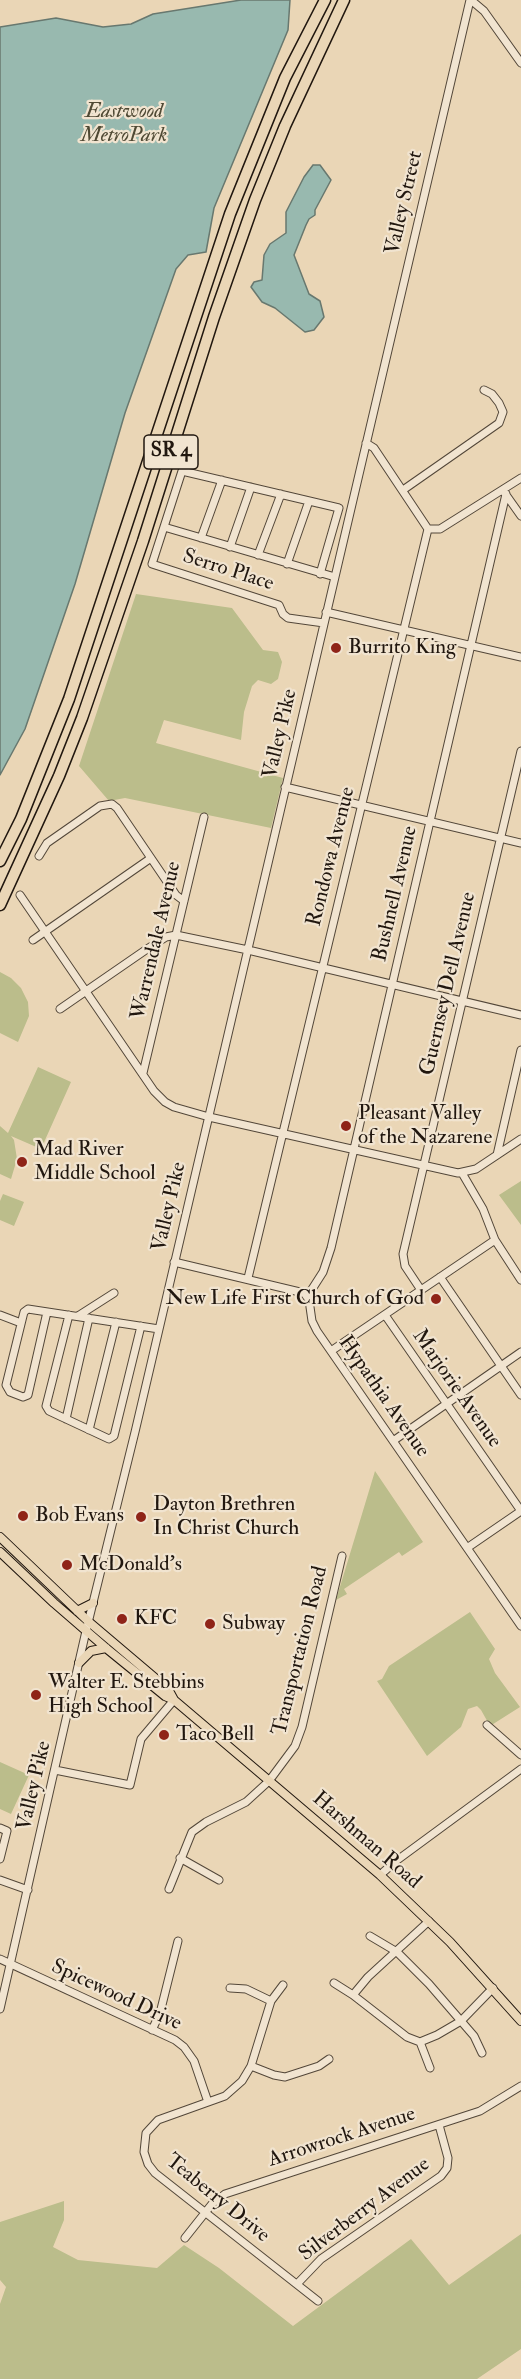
<!DOCTYPE html>
<html>
<head>
<meta charset="utf-8">
<style>
	body { margin:0 }
	canvas { display:block; background:#ead6b6 }
</style>
</head>
<body>
<canvas width="521" height="2379"></canvas>
<script>
const ctx = document.querySelector('canvas').getContext('2d');
ctx.lineJoin = 'round';
function paint(path, color) { ctx.fillStyle = color; ctx.fill(path, 'evenodd'); }
const toPath = rows => new Path2D(rows.map(r => 'M' + r).join(''));
function trace(path, color, width, dash) { ctx.strokeStyle = color; ctx.lineWidth = width; ctx.lineCap = dash ? 'butt' : 'round'; ctx.setLineDash(dash || []); ctx.stroke(path); }
function write(font, color, halo, rows, align = 'center') {
  ctx.font = font + ' "IM FELL Double Pica",serif'; ctx.lineWidth = 4.5; ctx.setLineDash([]); ctx.textBaseline = 'middle'; ctx.strokeStyle = halo; ctx.fillStyle = color; for (const [text, x, y, turn = 0] of rows) {
    ctx.save(); ctx.translate(x, y); ctx.rotate((+turn || 0) * Math.PI / 180); ctx.textAlign = isNaN(turn) ? turn : align; if (halo) ctx.strokeText(text, 0, 0); ctx.fillText(text, 0, 0); ctx.restore();
  }
}
paint(toPath([
	[136,594,232,608,263,650,278,652,282,662,278,679,271,684,258,680,252,686,244,712,241,740,164,720,156,743,283,778,271,828,125,798,109,801,79,766],
	[0,972,11,978,21,988,28,1002,29,1016,18,1042,0,1033],
	[38,1067,71,1082,41,1149,11,1136,14,1140,17,1159,11,1179,0,1174,0,1126,8,1133],
	[521,1181,521,1225,499,1195],
	[3,1194,24,1202,14,1226,0,1220,0,1201],
	[375,1471,423,1542,402,1556,399,1552,344,1589,347,1594,336,1600],
	[470,1612,495,1649,489,1659,495,1673,520,1707,490,1726,481,1710,477,1706,468,1709,461,1727,427,1756,377,1681,382,1679,389,1666],
	[0,1762,29,1775,11,1814,0,1809],
	[64,2201,64,2220,53,2247,78,2260,157,2268,184,2245,219,2268,293,2326,411,2239,449,2285,521,2234,521,2349,477,2379,0,2379,0,2304,6,2287,0,2280,0,2222]
]), '#bbbd8b');
const water = toPath([
	[241,0,290,0,288,30,214,208,206,252,188,255,176,269,125,413,75,584,25,729,0,775,0,27,56,18,103,27,131,24,153,14,241,0],
	[313,165,320,165,331,180,315,210,315,215,309,219,306,225,294,255,309,294,320,301,324,317,314,330,305,332,275,308,262,302,251,287,254,282,262,280,264,255,270,244,286,233,286,212,304,177,313,165]
]);
paint(water, '#98b9af');
trace(water, '#68786f', 1.5);
const minor = toPath([
	[471,0,484,11,521,63],
	[366,443,374,448,428,529],
	[403,490,499,423,503,412,499,403,492,394,484,390],
	[504,492,521,516],
	[164,527,335,577],
	[428,529,440,529,521,478],
	[201,538,222,480],
	[230,547,251,487],
	[258,555,281,494],
	[287,564,309,501],
	[320,574,339,508,182,471,152,564,279,605,283,614,288,618,324,623],
	[326,612,521,657],
	[285,787,521,843],
	[39,856,47,843,100,806,112,804,117,808,176,895,184,901],
	[20,895,154,1091,165,1102,174,1107,209,1117,458,1173,476,1169,521,1139],
	[33,940,151,858],
	[60,1009,147,949,166,937,176,935,248,950,521,1015],
	[143,1073,204,817],
	[497,1155,521,1050],
	[462,1173,483,1209,495,1240,521,1280],
	[174,1262,304,1293,309,1300,312,1321,317,1331,521,1626],
	[440,1277,521,1395],
	[248,1278,428,529],
	[421,1290,405,1266,403,1254,521,751],
	[307,1297,323,1272,331,1248,506,494],
	[47,1312,28,1395,23,1397,10,1392,6,1385,24,1312,28,1309,159,1329],
	[0,1315,21,1323],
	[69,1315,46,1406,49,1411,109,1439,114,1436,141,1326],
	[385,1315,521,1511,467,1548],
	[78,1316,114,1293],
	[331,1351,495,1240],
	[66,1419,89,1318],
	[89,1430,116,1322],
	[393,1441,521,1352],
	[487,1725,521,1755],
	[55,1770,130,1785,141,1739,174,1700],
	[0,1828,7,1831,0,1859],
	[180,1858,219,1880],
	[380,1875,396,1861,521,1769],
	[0,1880,28,1890],
	[169,1889,192,1832,206,1822,246,1802,269,1781,295,1746,302,1727,342,1556],
	[370,1936,397,1952,429,1984,474,2036,482,2053],
	[0,1959,175,2040,184,2047,194,2061,208,2102],
	[334,1983,353,1995,407,2037,420,2042,430,2068],
	[283,1985,271,2001,251,2066,242,2081,225,2096,158,2120,146,2133,144,2152,148,2164,155,2173,318,2301],
	[230,1988,246,1989,271,2001],
	[353,1995,368,1977,429,1921],
	[0,2009,86,1631,135,1432,470,0],
	[152,2030,160,2013,178,1941],
	[420,2042,437,2035,461,2021,493,1988],
	[251,2066,274,2075,285,2077,319,2066,329,2059],
	[185,2238,212,2204,225,2194,480,2111,521,2086],
	[297,2284,321,2259,441,2176,447,2168,448,2158,439,2125]
]);
const major = toPath([
	[0,1537,89,1622,168,1689,174,1700],
	[0,1552,54,1603,106,1648,165,1696,174,1700,380,1875,450,1942,521,2021],
	[77,1611,93,1603],
	[79,1663,91,1651,106,1648]
]);
const highway = toPath([
	[0,861,21,819,69,699,230,214,285,78,325,0],
	[0,905,59,776,82,718,143,541,214,317,255,200,285,126,344,0]
]);
trace(minor, '#534739', 9);
trace(major, '#21170f', 10);
trace(highway, '#21170f', 13);
trace(minor, '#f1e4d0', 7);
trace(major, '#ead6b6', 8);
trace(highway, '#ead6b6', 10);
for (const [x, y, r, color] of [
	[336,648,6,"#8f2418"],
	[346,1126,6,"#8f2418"],
	[22,1162,6,"#8f2418"],
	[436,1299,6,"#8f2418"],
	[23,1516,6,"#8f2418"],
	[141,1517,6,"#8f2418"],
	[67,1565,6,"#8f2418"],
	[122,1619,6,"#8f2418"],
	[210,1624,6,"#8f2418"],
	[36,1695,6,"#8f2418"],
	[164,1735,6,"#8f2418"]
]) { const dot = new Path2D(); dot.arc(x, y, r, 0, 2 * Math.PI); ctx.fillStyle = color; ctx.fill(dot); trace(dot, '#f1e4d0', 2); }
for (const [x, y, w] of [
	[171,452,54]
]) { const box = new Path2D(); box.roundRect(x - w / 2, y - 17, w, 34, 4.5); ctx.fillStyle = '#f1e4d0'; ctx.fill(box); trace(box, '#21170f', 1.5); }
write('bold 20px', '#21170f', null, [
	["SR 4",171,452]
]);
write('italic 21px', '#4f4934', '#f1e4d0', [
	["Eastwood",124,112],
	["MetroPark",124,136]
]);
write('21px', '#21170f', '#f1e4d0', [
	["Valley Street",405,203,-77],
	["Serro Place",228,571,18],
	["Valley Pike",281,734,-77],
	["Rondowa Avenue",332,857,-76],
	["Bushnell Avenue",396,894,-77],
	["Warrendale Avenue",157,941,-77],
	["Guernsey Dell Avenue",449,984,-77],
	["Valley Pike",170,1207,-77],
	["Marjorie Avenue",456,1389,55],
	["Hypathia Avenue",383,1397,55],
	["Transportation Road",301,1651,-76],
	["Valley Pike",35,1786,-77],
	["Harshman Road",366,1841,41],
	["Spicewood Drive",116,1996,25],
	["Arrowrock Avenue",342,2138,-18],
	["Teaberry Drive",217,2199,39],
	["Silverberry Avenue",365,2210,-37]
]);
write('21px', '#21170f', '#f1e4d0', [
	["Burrito King",348,648],
	["Pleasant Valley",358,1114],
	["of the Nazarene",358,1138],
	["Mad River",34,1150],
	["Middle School",34,1174],
	["New Life First Church of God",424,1299,"right"],
	["Dayton Brethren",153,1505],
	["In Christ Church",153,1529],
	["Bob Evans",35,1516],
	["McDonald's",79,1565],
	["KFC",134,1619],
	["Subway",222,1624],
	["Walter E. Stebbins",48,1683],
	["High School",48,1707],
	["Taco Bell",176,1735]
], 'left');
</script>
</body>
</html>
